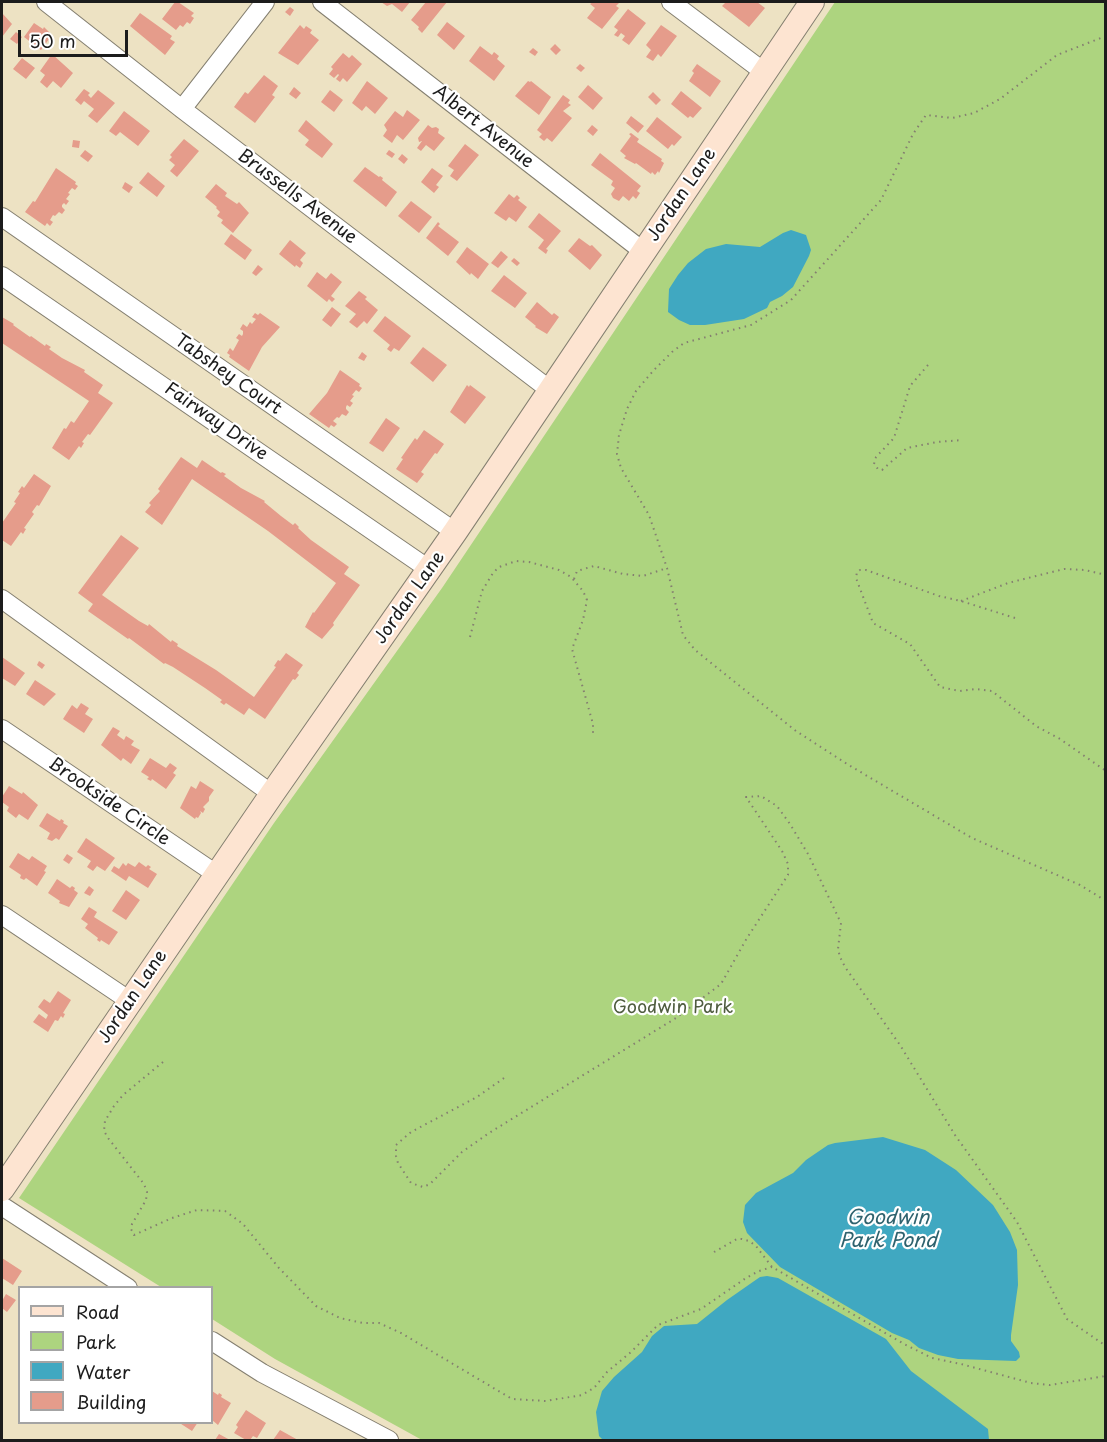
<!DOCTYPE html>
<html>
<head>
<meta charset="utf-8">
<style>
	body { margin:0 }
	#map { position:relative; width:1107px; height:1442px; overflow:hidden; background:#ede2c3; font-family:"Playpen Sans",sans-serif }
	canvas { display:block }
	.frame { position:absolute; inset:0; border:3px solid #1c1c1c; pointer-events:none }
	.legend { position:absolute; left:18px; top:1286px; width:195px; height:138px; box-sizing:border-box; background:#fff; border:2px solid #a4a4a4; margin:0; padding:8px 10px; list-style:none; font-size:18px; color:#1c1c1c }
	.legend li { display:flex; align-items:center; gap:12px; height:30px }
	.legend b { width:30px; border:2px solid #a4a4a4 }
	.scale { position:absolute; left:18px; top:30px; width:110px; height:27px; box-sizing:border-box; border:3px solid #1c1c1c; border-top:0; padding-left:8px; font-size:18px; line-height:21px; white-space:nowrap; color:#1c1c1c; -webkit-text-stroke:4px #fff; paint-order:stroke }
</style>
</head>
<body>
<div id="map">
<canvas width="1107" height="1442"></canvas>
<div class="frame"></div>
<ul class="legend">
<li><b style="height:8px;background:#fde4d1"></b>Road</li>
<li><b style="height:16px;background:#add47f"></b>Park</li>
<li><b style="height:16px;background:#40a8c1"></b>Water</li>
<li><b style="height:16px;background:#e59c8b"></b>Building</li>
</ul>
<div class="scale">50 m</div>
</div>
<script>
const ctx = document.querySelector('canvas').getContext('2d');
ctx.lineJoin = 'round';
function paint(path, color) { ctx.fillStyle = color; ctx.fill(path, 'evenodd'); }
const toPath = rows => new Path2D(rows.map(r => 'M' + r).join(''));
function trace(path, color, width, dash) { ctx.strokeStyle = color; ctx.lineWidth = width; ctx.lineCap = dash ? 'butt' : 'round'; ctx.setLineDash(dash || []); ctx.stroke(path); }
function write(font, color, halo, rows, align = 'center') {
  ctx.font = font + ' "Playpen Sans",sans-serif'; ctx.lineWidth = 4.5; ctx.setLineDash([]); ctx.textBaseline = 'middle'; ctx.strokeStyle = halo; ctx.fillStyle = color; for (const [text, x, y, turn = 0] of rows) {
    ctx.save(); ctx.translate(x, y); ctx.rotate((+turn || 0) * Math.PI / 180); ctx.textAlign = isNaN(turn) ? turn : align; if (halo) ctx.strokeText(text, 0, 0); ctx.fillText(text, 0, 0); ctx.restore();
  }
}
paint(toPath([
	[835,2,1105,2,1105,1440,422,1440,275,1359,212,1319,212,1288,161,1287,19,1198,274,823,442,588]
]), '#add47f');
paint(toPath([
	[791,230,806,235,811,250,809,256,793,287,782,296,770,302,767,308,744,319,705,325,690,325,679,320,668,312,669,289,678,275,688,263,706,249,726,244,760,247,783,233],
	[883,1137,925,1150,956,1170,993,1205,1010,1232,1017,1250,1018,1285,1011,1335,1011,1341,1019,1352,1020,1357,1016,1361,958,1359,938,1355,919,1348,909,1340,892,1333,780,1267,747,1233,743,1222,745,1205,756,1193,793,1173,806,1160,828,1145,835,1143],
	[767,1276,778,1278,886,1339,911,1371,988,1429,989,1440,603,1440,599,1436,596,1412,602,1391,614,1377,642,1352,652,1336,664,1326,697,1324,727,1300,760,1277]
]), '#40a8c1');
paint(toPath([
	[175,2,178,2,194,13,191,16,194,18,190,24,187,22,183,27,180,25,176,30,162,19],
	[381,2,410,2,402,12,392,4,387,6],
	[426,2,447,2,422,33,418,29,419,27,411,20],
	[593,2,620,2,616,6,619,8,602,29,587,18,595,8,590,4],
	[726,2,757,2,765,8,749,27,722,6],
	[290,7,294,10,290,16,285,12],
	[628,9,646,23,629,45,622,40,625,36,621,33,618,37,614,35,618,30,614,27],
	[2,13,12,24,2,37],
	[140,13,172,36,170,39,175,42,165,55,130,26],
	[447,22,465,36,454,50,437,35],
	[34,23,43,29,44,27,52,35,41,50,24,37],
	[300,25,304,29,306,26,312,30,310,33,319,40,298,65,278,53],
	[661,25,677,36,661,57,658,54,653,61,646,57,651,50,646,45],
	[16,32,22,37,17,44,10,39],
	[555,44,561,50,556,55,550,49],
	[480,46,492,55,494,52,499,56,497,59,505,66,494,81,469,61],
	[533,48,538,52,535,56,529,52],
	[343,53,349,58,352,55,362,64,347,82,343,78,340,82,336,79,339,75,338,74,334,78,329,74,333,69,331,67],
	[52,54,73,73,61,88,53,81,47,88,40,82,45,75,40,71],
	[22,58,35,68,26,79,13,69],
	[580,64,585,68,581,72,576,68],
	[697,64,721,81,710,97,689,81,694,73,692,71],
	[264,75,278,86,272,95,275,97,255,123,234,107,245,92,248,94],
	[367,81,388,98,375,114,366,106,362,111,352,103],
	[528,81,530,82,531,81,551,97,539,115,515,96],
	[588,85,603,98,593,110,578,97],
	[294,87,301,93,296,99,289,94],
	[84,89,90,93,88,95,91,98,98,90,115,103,97,123,88,116,94,109,84,101,81,105,75,100],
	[330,90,343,100,334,112,321,102],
	[681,91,702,108,693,118,690,116,688,118,671,104],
	[653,92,661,100,656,105,648,97],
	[563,95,570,100,568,103,571,105,563,111,572,118,552,142,547,138,544,141,539,137,542,134,537,130],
	[407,110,420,120,403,140,397,135,392,143,383,136,387,130,384,125,395,111,403,117],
	[124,111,150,131,138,146,120,132,116,136,109,131],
	[631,116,644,126,638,133,626,123],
	[657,117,682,137,674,146,672,144,668,149,646,131],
	[306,120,333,144,322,158,305,145,309,140,298,131],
	[428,125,432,128,436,127,439,129,438,133,445,138,434,151,426,145,421,151,417,148,422,141,419,142,418,138],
	[592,125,598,130,593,136,587,131],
	[631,133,639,139,637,142,662,159,661,161,664,163,659,173,658,171,655,175,652,172,651,174,636,163,635,164,624,158,626,156,620,151,631,136,629,134],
	[184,139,199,151,177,177,170,171,175,165,169,160,172,157,170,155],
	[73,140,80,141,79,148,72,147],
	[465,144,479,155,457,181,450,176,454,170,448,166],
	[85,150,93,156,88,162,80,156],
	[389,150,395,154,392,158,386,154],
	[600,153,641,186,637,191,640,193,636,199,633,196,629,201,623,196,619,201,613,198,611,194,615,188,611,185,613,181,591,165],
	[402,154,408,159,404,164,398,159],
	[365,167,379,177,380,176,383,178,382,180,397,192,386,207,353,181],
	[56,168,76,182,75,184,78,186,75,190,72,188,68,193,70,194,66,199,69,201,66,205,64,203,62,205,62,207,65,210,62,214,59,212,55,216,53,215,50,220,53,222,50,226,47,223,45,226,25,212,33,201,35,202],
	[432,168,443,176,436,185,439,187,434,193,421,182],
	[148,172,165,186,157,197,139,183],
	[125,182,133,187,129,193,122,188],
	[216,184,227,193,225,196,237,204,239,202,249,213,233,233,221,223,223,220,217,216,220,212,216,208,217,207,205,197],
	[509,194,514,198,517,195,520,198,518,200,527,207,516,222,509,217,506,221,494,213],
	[411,201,432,217,419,233,398,216],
	[539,213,561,231,546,249,548,250,546,254,538,248,544,240,528,227],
	[438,222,440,224,438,226,459,242,448,256,426,238],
	[231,234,252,250,245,260,224,244],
	[579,238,590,246,592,245,602,255,590,270,568,251],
	[290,240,306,253,300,260,303,263,300,268,296,265,295,267,279,254],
	[467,247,489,264,478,279,471,273,470,275,456,262],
	[501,251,508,257,498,268,491,263],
	[514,258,520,263,517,266,511,261],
	[258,265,263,269,256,276,252,273],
	[317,272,326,279,331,273,342,282,331,296,335,299,332,302,329,299,327,302,307,286],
	[504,275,527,293,515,308,491,291],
	[359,291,367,297,365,299,378,310,367,324,364,321,357,328,349,322,356,314,345,306],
	[537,302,552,315,554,313,559,317,547,334,535,327,536,326,525,317],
	[332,307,341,314,331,327,322,320],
	[255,313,258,315,260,313,280,327,262,347,249,371,229,357,230,355,227,353,230,348,233,351,239,340,236,338,239,334,242,336,243,334,243,331,240,329,243,324,247,327,250,322,252,324,256,319,252,317],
	[385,316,411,336,399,351,394,348,391,352,387,349,390,345,373,331],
	[2,317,14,324,13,325,30,337,31,336,45,346,46,344,51,347,49,349,62,358,85,370,84,372,103,385,98,393,113,403,90,435,88,434,82,442,84,443,81,448,79,446,69,460,52,448,64,428,66,429,71,421,74,423,89,401,2,343],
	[423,347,447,365,433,382,410,363],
	[362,352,367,356,364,361,358,358],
	[340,370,360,384,359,386,362,388,359,392,356,390,352,395,354,396,350,401,353,403,350,407,347,405,346,407,346,409,349,412,346,416,342,414,339,418,337,417,333,421,337,424,334,427,331,425,329,428,309,414,327,393],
	[467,385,469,387,470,385,486,397,465,424,450,412],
	[386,418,400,428,383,452,369,443],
	[424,430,444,444,437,454,435,453,421,472,424,474,417,483,396,469,403,459,401,458,415,438,417,440],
	[181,457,197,468,202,460,221,473,222,472,226,474,224,476,241,488,265,501,264,502,281,516,293,525,295,523,299,527,298,528,311,540,349,567,344,574,360,585,333,623,334,625,322,639,305,627,313,612,314,613,336,583,268,531,192,479,162,525,145,512,151,505,149,503,160,491,158,489],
	[34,474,51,486,39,506,37,505,32,512,34,514,24,528,26,529,23,534,21,532,11,546,2,540,2,523,16,503,14,502,20,493,18,492,22,486,24,488],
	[121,535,139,548,102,595,139,621,148,626,149,624,171,642,172,640,178,644,177,646,216,670,254,697,276,667,274,666,278,660,280,661,286,653,303,665,297,673,299,675,295,680,293,679,265,719,249,708,244,715,226,703,224,705,220,702,222,700,205,688,173,667,165,663,164,664,129,638,128,639,88,611,93,604,78,593],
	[2,657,25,673,15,686,2,678],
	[39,661,45,665,42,669,37,665],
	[35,680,56,694,44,706,26,694],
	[81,703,89,708,85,714,93,719,84,733,63,719,72,705,77,709],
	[113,727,120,731,117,735,124,740,126,736,134,741,131,745,140,750,131,764,123,758,121,761,101,745],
	[150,758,166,768,170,763,177,768,173,773,176,775,166,789,152,779,151,781,147,779,149,777,141,772],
	[200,781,214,790,209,797,209,801,203,807,205,809,203,813,200,811,201,813,198,818,196,817,195,819,180,808,191,786,196,789],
	[9,786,22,794,23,792,38,805,28,820,19,814,16,818,7,811,9,807,2,802,2,797],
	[47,813,60,821,61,819,64,821,63,823,68,826,59,840,56,838,52,841,47,839,50,833,39,826],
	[86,838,115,858,105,871,97,866,93,871,87,867,91,861,77,852],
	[18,853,29,860,32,856,47,866,44,871,46,872,37,886,26,878,24,880,20,878,21,875,9,867],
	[67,854,73,858,69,864,63,860],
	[139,862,146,867,148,865,151,867,149,869,157,874,148,888,129,876,126,881,111,871,114,866,119,869,123,863,126,866,128,863,135,867],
	[57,879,70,888,72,886,75,888,74,890,78,893,69,907,59,903,60,901,48,893],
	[89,886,94,890,90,896,84,893],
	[126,890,140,900,126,920,112,911],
	[89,907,97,912,94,917,118,932,109,945,101,940,100,942,97,940,98,938,85,928,88,924,81,919],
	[58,991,71,1000,63,1013,65,1014,63,1018,61,1016,58,1021,55,1020,48,1032,33,1022,39,1014,46,1019,48,1015,38,1007,44,999,50,1003],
	[2,1258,22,1271,13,1285,2,1278],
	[6,1294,16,1300,7,1312,2,1308,2,1301],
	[212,1391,218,1395,219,1393,222,1395,221,1397,231,1403,218,1425,212,1420],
	[246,1410,266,1423,257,1438,253,1436,250,1440,246,1440,234,1433,238,1427,236,1425],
	[178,1422,198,1422,192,1431],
	[280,1430,298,1440,273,1440],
	[219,1434,230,1440,215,1440]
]), '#e59c8b');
const street = toPath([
	[46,2,182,109,550,390],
	[322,2,644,252],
	[671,2,764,72],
	[182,109,265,2],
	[2,217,455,532],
	[2,276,430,570],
	[2,599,272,794],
	[2,729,216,874],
	[2,915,130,1001],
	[2,1206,128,1288],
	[212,1341,262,1373,389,1440]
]);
const secondary = toPath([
	[2,1189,272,794,455,532,812,2]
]);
trace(street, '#847f70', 20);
trace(secondary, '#847f70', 26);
trace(toPath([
	[1106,36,1057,55,1000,99,974,113,952,118,926,115,913,134,881,200,791,300,751,325,684,343,672,352,653,371,636,391,627,409,619,435,617,454,621,468,649,515,667,568,683,635,695,650,796,731,847,764,972,838,1080,885,1106,901],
	[928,365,910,386,894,438,876,457,874,464,878,469,882,470,907,448,937,442,962,440],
	[574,579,577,571,594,566,623,574,643,576,667,568],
	[961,601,1008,583,1064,569,1085,570,1106,575],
	[1015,618,961,601,939,596,866,570,860,570,857,572,856,578,873,623,910,644,940,687,960,691,975,689,992,691,1036,726,1060,739,1106,771],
	[470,637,482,591,493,573,499,567,516,561,529,562,559,570,571,577,583,591,587,600,583,620,572,649,593,724,593,737],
	[163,1062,123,1095,114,1106,105,1121,104,1131,108,1138,144,1184,147,1192,146,1200,132,1224,131,1229,134,1235,172,1218,197,1210,225,1211,243,1224,279,1268,316,1306,340,1318,363,1323,379,1323,401,1333,512,1399,546,1401,582,1395,594,1388,607,1372,631,1352,658,1325,701,1309,746,1278,759,1271,772,1267],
	[504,1078,477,1097,411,1132,396,1145,396,1156,398,1163,411,1183,423,1187,430,1184,462,1152,489,1133,676,1018,721,984,747,938,788,875,788,864,782,851,746,797,761,796,777,806,790,824,808,854,841,923,838,949,840,957,845,967,900,1045,955,1135,1017,1222,1067,1319,1106,1346],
	[714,1252,737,1239,742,1239,749,1241,756,1246,772,1267,904,1344,932,1358,961,1364,1031,1383,1050,1385,1106,1376]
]), '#847f70', 2, [1.5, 4.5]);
trace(street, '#fff', 18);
trace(secondary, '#fde4d1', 24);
write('18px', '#1c1c1c', '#fff', [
	["Albert Avenue",483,127,38],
	["Jordan Lane",682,195,-56],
	["Brussells Avenue",297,197,37],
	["Tabshey Court",228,375,35],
	["Fairway Drive",216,422,35],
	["Jordan Lane",410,598,-55],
	["Brookside Circle",109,802,34],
	["Jordan Lane",133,997,-56]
]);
write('18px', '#4f5c3f', '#fff', [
	["Goodwin Park",673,1008]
]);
write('italic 20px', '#2e626e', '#fff', [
	["Goodwin",888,1218],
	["Park Pond",888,1241]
]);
</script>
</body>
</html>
